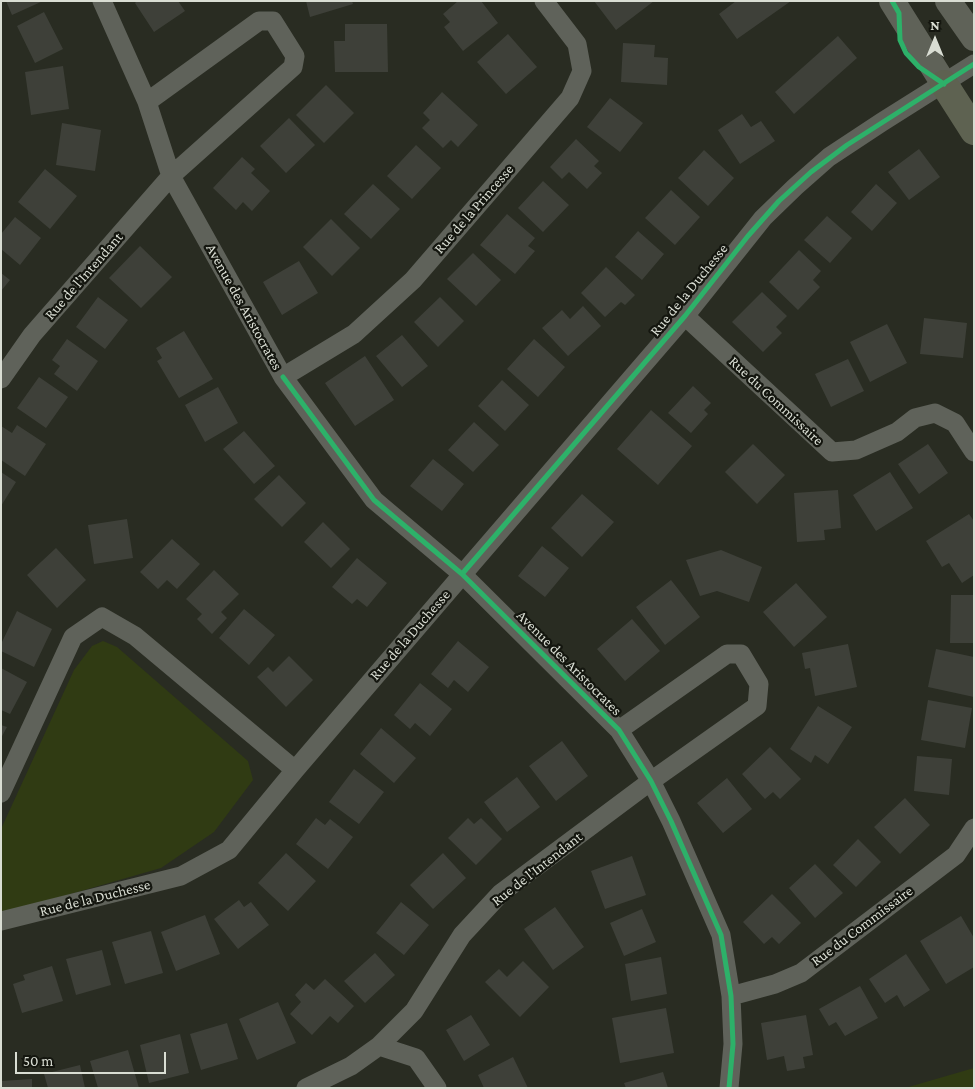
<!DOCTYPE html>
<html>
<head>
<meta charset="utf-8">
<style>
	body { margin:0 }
	#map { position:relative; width:975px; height:1089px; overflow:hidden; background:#292c22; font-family:"Crimson Pro",serif }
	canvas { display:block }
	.frame { position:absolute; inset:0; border:2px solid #d9ddd3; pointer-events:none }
	.north { position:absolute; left:910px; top:15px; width:50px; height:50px; -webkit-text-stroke:4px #14160f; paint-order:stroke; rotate:0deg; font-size:14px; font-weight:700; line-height:20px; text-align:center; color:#d9ddd3 }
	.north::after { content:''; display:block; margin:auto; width:18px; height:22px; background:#d9ddd3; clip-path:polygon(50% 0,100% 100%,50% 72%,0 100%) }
	.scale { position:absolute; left:15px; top:1052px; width:151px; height:22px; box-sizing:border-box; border:2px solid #d9ddd3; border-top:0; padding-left:6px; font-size:15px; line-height:18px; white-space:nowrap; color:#d9ddd3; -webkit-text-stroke:4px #14160f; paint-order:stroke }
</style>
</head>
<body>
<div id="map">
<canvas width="975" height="1089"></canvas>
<div class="frame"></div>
<div class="north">N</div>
<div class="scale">50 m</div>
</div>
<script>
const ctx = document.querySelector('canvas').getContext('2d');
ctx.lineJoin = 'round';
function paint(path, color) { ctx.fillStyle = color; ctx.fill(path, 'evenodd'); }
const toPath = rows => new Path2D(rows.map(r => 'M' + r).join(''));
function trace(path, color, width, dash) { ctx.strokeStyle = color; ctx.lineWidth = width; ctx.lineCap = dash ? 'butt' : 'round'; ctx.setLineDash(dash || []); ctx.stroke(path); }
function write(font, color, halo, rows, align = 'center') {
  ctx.font = font + ' "Crimson Pro",serif'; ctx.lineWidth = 4.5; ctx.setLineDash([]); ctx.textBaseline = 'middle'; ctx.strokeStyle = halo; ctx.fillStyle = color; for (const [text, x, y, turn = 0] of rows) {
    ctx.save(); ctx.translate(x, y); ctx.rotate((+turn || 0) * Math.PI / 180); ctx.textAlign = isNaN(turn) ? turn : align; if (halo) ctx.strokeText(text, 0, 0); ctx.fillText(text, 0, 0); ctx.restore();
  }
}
paint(toPath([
	[103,641,117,647,248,761,253,780,214,832,161,868,1,914,1,829,74,670,92,646],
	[974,1068,974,1088,905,1088]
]), '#303b13');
paint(toPath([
	[6,1,43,1,12,15],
	[137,1,178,1,185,11,154,32,135,3],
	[306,1,352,1,353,4,310,17],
	[458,1,481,1,498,23,463,51,444,27,450,22,443,14],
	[594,1,654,1,616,30],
	[736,1,791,1,737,39,719,14],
	[44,12,63,49,35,63,17,26],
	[345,24,387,24,388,72,335,72,334,41,345,41],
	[508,34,537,67,506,94,477,62],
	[838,36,857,58,794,114,775,92],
	[623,43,655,45,654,57,668,58,667,85,621,82],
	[63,66,69,109,31,115,25,72],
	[326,85,354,113,324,143,296,115],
	[442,92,478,125,458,147,451,140,443,148,422,128,430,120,423,113],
	[610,98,643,123,620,152,587,127],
	[742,114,751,127,761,121,775,141,740,164,718,130],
	[289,118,315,145,286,173,260,146],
	[62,123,101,130,95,171,56,165],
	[576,139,599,161,594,166,602,173,587,189,569,172,562,179,550,167],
	[416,145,441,168,412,199,387,176],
	[919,149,940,177,909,200,888,172],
	[704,150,734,178,708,206,678,178],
	[242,157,255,169,251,173,270,191,252,211,243,202,236,210,213,188],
	[45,169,77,196,50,229,18,202],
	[543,181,569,205,543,232,518,208],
	[373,184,400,209,371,239,344,214],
	[876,184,897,203,872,231,851,212],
	[671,190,700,217,675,245,645,218],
	[507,214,535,238,528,246,535,251,515,274,480,245],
	[827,216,852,238,830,263,804,240],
	[15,217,41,238,20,265,1,249,1,234],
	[331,219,360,248,332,276,303,247],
	[638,231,664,254,642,280,615,257],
	[140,246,172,277,141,308,109,278],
	[799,250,821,271,813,280,820,287,798,310,769,282],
	[473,253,501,280,476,306,447,279],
	[299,261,318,293,282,315,263,282],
	[606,267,635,295,625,305,621,302,605,317,581,293],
	[1,273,10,280,1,291],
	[762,292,787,316,776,327,782,333,763,352,732,322],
	[98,297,128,320,105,349,76,327],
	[440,297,464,321,438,347,414,322],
	[583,306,601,326,568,356,542,328,562,310,570,319],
	[924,318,967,323,963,358,920,354],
	[887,324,907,363,870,382,850,342],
	[184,331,213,379,179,398,157,361,162,358,156,348],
	[402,335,428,366,402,387,376,356],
	[67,339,98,361,77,391,54,374,60,366,52,360],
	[534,339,565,367,538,397,507,369],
	[365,356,394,400,355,426,325,383],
	[848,359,864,391,831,407,815,374],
	[39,377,68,397,46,428,17,408],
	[502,380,529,405,505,431,478,406],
	[693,386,711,403,704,410,708,414,691,433,668,413],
	[218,387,238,423,205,442,185,405],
	[651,410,692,446,658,485,617,449],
	[474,422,499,445,473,472,448,450],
	[17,425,46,444,25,476,1,460,1,426,12,433],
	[244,431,275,466,254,484,223,449],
	[753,444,785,475,757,504,725,472],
	[928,444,948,473,919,494,898,464],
	[433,459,464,484,442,511,410,486],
	[1,472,16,482,1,506],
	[890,472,913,508,876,531,853,495],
	[279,475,306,503,282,527,254,499],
	[838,490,841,528,824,530,825,540,797,542,794,493],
	[582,494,614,522,582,557,551,528],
	[969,514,974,521,974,575,962,583,949,563,942,567,926,541],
	[127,519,133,558,94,564,88,525],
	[323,522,350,549,331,568,304,542],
	[172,539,200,564,177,589,167,580,158,589,140,572],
	[542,546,569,568,545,597,518,576],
	[56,548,86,580,57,608,27,575],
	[721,550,762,567,749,602,717,591,700,596,686,560],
	[357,558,387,583,367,607,357,599,352,604,332,587],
	[214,570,239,594,221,612,227,618,212,634,197,619,202,614,186,599],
	[671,580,700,617,665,645,636,607],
	[796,583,827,617,794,647,763,612],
	[951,595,974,595,974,643,950,643],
	[244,609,275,635,249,665,219,638],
	[17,611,52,629,34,667,1,651,1,644],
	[632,619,660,651,625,681,597,649],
	[458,641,489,667,468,692,454,680,448,688,431,674],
	[848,644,857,687,815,696,810,668,805,669,802,653],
	[936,649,974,657,974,697,928,687],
	[289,656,313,680,286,707,257,677,268,667,273,672],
	[1,668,27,682,10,714,1,710],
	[420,683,452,709,430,736,415,723,410,729,394,715],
	[928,700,972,708,965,748,921,740],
	[818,706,852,727,828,764,815,755,811,763,790,749],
	[1,725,7,727,1,738],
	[381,728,416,758,394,783,360,754],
	[562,741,588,776,556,801,529,766],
	[770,747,801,779,780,799,773,792,765,799,742,774],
	[917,756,952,759,949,795,914,791],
	[354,769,384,792,359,824,329,802],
	[517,777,540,807,507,832,484,802],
	[727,778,752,809,723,833,697,803],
	[905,798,930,825,900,854,874,827],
	[316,818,325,825,330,819,353,837,328,869,296,844],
	[468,818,474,824,481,818,502,839,476,865,448,838],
	[858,839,881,862,856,887,833,865],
	[286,853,316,881,288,911,258,883],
	[443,853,466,878,433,909,410,885],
	[632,856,646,895,605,909,591,871],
	[815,864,843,893,815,918,789,888],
	[772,894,801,923,779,944,772,937,764,944,743,922],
	[239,900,244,907,251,902,269,925,238,949,214,919],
	[401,902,429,925,404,955,376,933],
	[555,907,584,947,553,970,524,929],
	[642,909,656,942,624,956,610,923],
	[205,915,220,954,176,971,161,932],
	[961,916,974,938,974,967,946,984,920,941],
	[151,931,163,973,125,984,112,942],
	[102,950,111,985,76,995,66,959],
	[375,953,395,975,365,1003,344,981],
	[906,954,930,990,904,1007,897,995,885,1003,869,979],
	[661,957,667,994,631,1001,625,964],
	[523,961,549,987,520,1017,485,982,499,969,507,977],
	[52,966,63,1001,22,1013,13,984,25,980,23,975],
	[325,979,354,1006,338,1023,330,1016,312,1035,290,1014,301,1002,295,995,306,983,314,990],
	[860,986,878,1018,845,1036,836,1022,829,1026,819,1009],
	[278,1002,296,1043,257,1060,239,1019],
	[666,1008,674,1053,620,1063,612,1018],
	[471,1015,490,1045,464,1061,446,1030],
	[806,1015,813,1055,803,1057,805,1068,787,1071,784,1056,767,1060,761,1023],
	[227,1023,238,1059,201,1070,190,1034],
	[180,1034,189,1073,149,1083,140,1045],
	[128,1050,139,1088,98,1088,90,1061],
	[513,1057,528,1088,484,1088,478,1075],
	[80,1065,85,1088,48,1088,44,1074],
	[663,1072,668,1088,626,1088,624,1083],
	[32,1079,32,1088,1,1088,1,1081]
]), '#3e4039');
trace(toPath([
	[102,1,147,102,171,176,283,377,374,500,462,574,619,730,651,781,671,821,721,935,731,996,733,1044,729,1088],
	[685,316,832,452,856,450,897,432,915,418,935,413,955,423,974,452],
	[283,377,354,334,413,280,570,98,582,71,577,44,544,1],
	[1,379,32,335,171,176,293,67,295,56,273,21,259,21,147,102],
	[1,793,73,637,102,617,135,636,295,770],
	[1,921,181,876,229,850,295,770,474,561,685,316,763,218,795,187,829,157,882,122,974,64],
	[731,996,775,984,801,973,956,855,974,828],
	[379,1046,416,1058,437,1088],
	[306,1088,351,1066,379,1046,414,1011,462,935,501,893,651,781,757,706,759,684,741,654,727,654,619,730]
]), '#5f625a', 19);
trace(toPath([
	[892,1,944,84],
	[948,1,974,38]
]), '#5f6258', 26);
trace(toPath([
	[944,84,974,131]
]), '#5e6251', 28);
trace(toPath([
	[892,1,899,13,900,40,906,53,919,67,944,84],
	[283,377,374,500,462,574,619,730,651,781,671,821,721,935,731,996,733,1044,729,1088],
	[462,574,685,316,748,236,779,201,811,172,847,145,974,64]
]), '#2db169', 5);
write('15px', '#d9ddd3', '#14160f', [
	["Rue de la Princesse",474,209,-49],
	["Rue de l'Intendant",84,276,-49],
	["Rue de la Duchesse",689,290,-51],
	["Avenue des Aristocrates",244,307,61],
	["Rue du Commissaire",776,401,43],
	["Rue de la Duchesse",410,635,-49],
	["Avenue des Aristocrates",569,663,45],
	["Rue de l'Intendant",537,869,-38],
	["Rue de la Duchesse",95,898,-14],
	["Rue du Commissaire",862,926,-37]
]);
</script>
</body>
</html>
